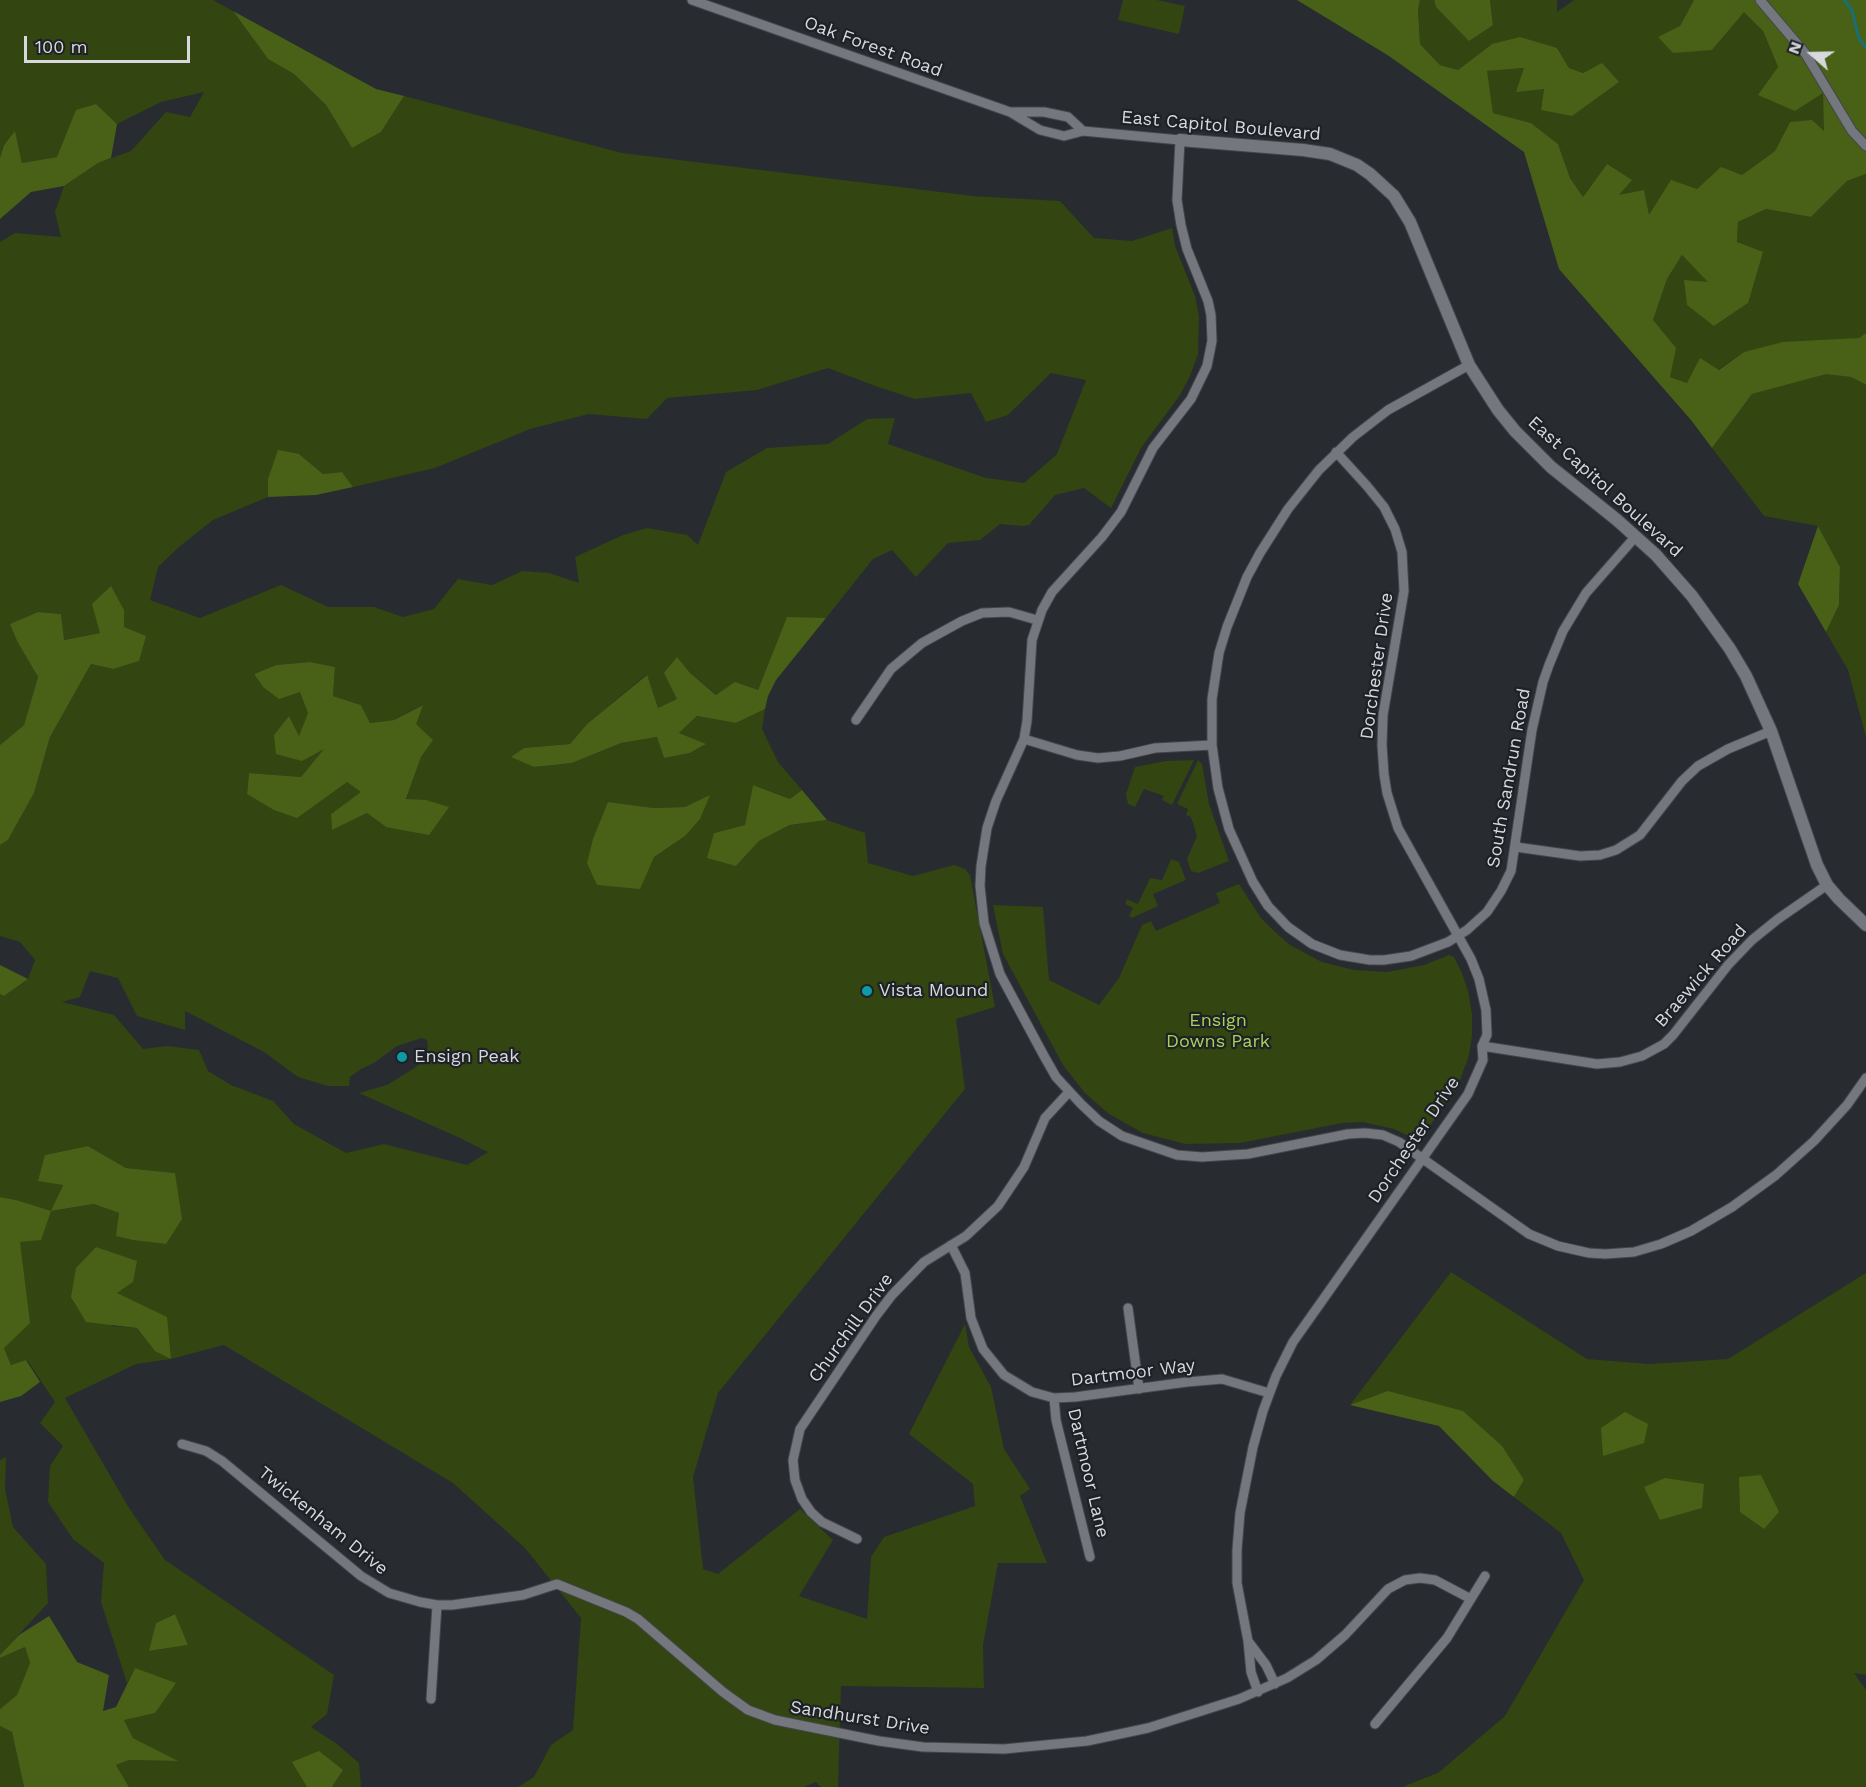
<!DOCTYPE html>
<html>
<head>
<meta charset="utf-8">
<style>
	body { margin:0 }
	#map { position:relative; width:1866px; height:1787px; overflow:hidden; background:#282b30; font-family:"Work Sans",sans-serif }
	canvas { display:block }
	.north { position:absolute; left:1782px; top:24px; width:60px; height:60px; -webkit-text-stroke:4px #1e2126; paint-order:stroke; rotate:290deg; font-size:16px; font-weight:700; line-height:24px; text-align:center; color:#d7d9dd }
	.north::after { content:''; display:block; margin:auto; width:21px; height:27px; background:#d7d9dd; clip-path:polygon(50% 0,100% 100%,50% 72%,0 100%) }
	.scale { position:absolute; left:24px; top:36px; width:166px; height:27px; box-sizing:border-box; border:3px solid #d7d9dd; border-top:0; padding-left:8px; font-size:18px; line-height:21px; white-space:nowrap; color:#d7d9dd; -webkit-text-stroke:4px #1e2126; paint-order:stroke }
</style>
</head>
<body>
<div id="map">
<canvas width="1866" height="1787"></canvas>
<div class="north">N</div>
<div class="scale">100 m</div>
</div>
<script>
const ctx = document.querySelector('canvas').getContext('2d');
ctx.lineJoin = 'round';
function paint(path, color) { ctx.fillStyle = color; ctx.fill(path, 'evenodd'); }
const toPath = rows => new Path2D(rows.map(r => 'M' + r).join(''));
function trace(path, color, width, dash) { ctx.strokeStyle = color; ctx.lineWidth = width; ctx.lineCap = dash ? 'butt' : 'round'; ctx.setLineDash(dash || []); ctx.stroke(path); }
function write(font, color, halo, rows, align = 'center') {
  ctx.font = font + ' "Work Sans",sans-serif'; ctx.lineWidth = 4.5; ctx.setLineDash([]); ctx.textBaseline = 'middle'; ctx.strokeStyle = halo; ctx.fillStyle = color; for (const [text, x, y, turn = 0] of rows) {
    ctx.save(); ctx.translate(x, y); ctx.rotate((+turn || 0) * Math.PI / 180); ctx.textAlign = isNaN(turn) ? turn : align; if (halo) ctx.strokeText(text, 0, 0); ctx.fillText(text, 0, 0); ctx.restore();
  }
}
paint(toPath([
	[0,0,213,0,233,11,268,59,294,74,326,105,352,148,381,132,404,96,622,153,973,196,1060,201,1094,238,1132,241,1172,228,1175,246,1195,296,1199,316,1198,354,1190,376,1180,395,1141,448,1111,508,1084,488,1055,495,1029,525,1023,526,1000,524,980,540,948,543,916,577,892,550,873,559,826,618,787,618,758,690,717,695,689,672,678,699,658,708,646,675,587,724,570,744,524,748,512,757,534,767,572,763,621,743,657,737,664,758,690,753,705,745,679,733,697,716,736,723,765,709,762,729,778,762,802,790,790,799,753,785,745,825,714,833,736,866,759,841,791,825,827,820,865,833,868,863,913,876,954,865,965,869,970,875,995,1007,956,1019,965,1089,718,1393,693,1477,703,1569,718,1574,800,1509,833,1540,799,1596,867,1619,871,1557,884,1537,975,1506,973,1484,909,1434,965,1324,969,1347,991,1387,1004,1449,1030,1489,1020,1496,1047,1563,998,1563,983,1645,984,1688,841,1686,838,1787,821,1787,816,1782,804,1787,518,1787,534,1777,551,1745,573,1730,581,1618,525,1548,453,1483,224,1345,171,1359,136,1364,65,1398,129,1508,165,1560,334,1675,327,1714,311,1727,337,1744,359,1763,361,1787,332,1787,343,1770,293,1762,307,1787,129,1787,116,1765,129,1760,176,1761,133,1738,124,1720,135,1668,127,1683,101,1602,104,1563,73,1539,48,1502,50,1466,63,1446,40,1423,55,1402,27,1360,11,1365,4,1348,20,1242,16,1200,0,1197,0,994,4,996,28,979,35,960,20,942,0,936,0,845,8,840,34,793,50,737,91,664,113,669,124,627,124,610,100,633,63,640,61,614,38,612,11,624,17,641,38,677,24,725,0,745,0,242,15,233,61,237,55,212,64,186,98,163,131,151,166,112,190,117,204,92,161,102,117,124,96,104,57,157,22,163,15,132,4,145,0,158],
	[828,368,878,387,915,399,971,393,986,422,1008,415,1051,373,1086,380,1057,454,1024,483,986,478,888,444,895,418,867,419,828,444,767,448,726,472,698,545,687,535,647,528,623,535,575,557,579,583,549,573,522,571,492,585,458,579,434,609,403,617,374,607,328,607,281,585,200,618,150,600,158,567,179,547,213,520,268,497,268,479,299,454,323,474,342,472,353,487,435,468,530,429,589,414,647,419,667,398,757,390],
	[310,662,335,667,333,696,361,705,370,723,394,720,422,705,415,724,432,740,421,757,406,800,426,800,386,827,367,813,332,830,331,814,362,792,347,782,247,794,249,773,301,777,326,747,274,735,289,716,299,737,309,713,300,691,263,687,254,674,276,665],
	[709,796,685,836,654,857,608,802,654,808,685,807],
	[90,971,118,978,137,1016,185,1030,185,1011,264,1052,298,1077,328,1086,349,1086,350,1077,361,1069,374,1063,397,1046,422,1038,427,1040,428,1048,423,1061,416,1067,387,1085,359,1093,460,1138,488,1152,467,1165,384,1144,346,1153,294,1124,273,1101,231,1085,208,1071,199,1050,167,1046,143,1049,114,1015,62,1002,80,997],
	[88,1146,126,1168,175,1173,166,1244,117,1236,119,1213,94,1204,52,1211,63,1184,45,1155],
	[96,1247,133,1282,116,1293,155,1351,137,1328,112,1326],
	[174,1614,188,1645,150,1651,156,1623],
	[1123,0,1157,0,1185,6,1179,34,1118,20],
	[1420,0,1434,0,1436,7,1493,25,1490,0,1557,0,1557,12,1574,0,1694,0,1680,26,1712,50,1744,11,1763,31,1778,67,1823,93,1825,132,1790,122,1775,151,1742,175,1721,168,1697,189,1649,216,1618,195,1607,164,1583,197,1570,178,1558,144,1531,123,1493,113,1486,71,1524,68,1544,89,1541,110,1603,63,1583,73,1569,68,1557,48,1492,44,1458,70,1440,65,1420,44,1418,10],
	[1866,174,1866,333,1860,338,1744,352,1718,370,1687,383,1670,377,1653,320,1667,279,1682,255,1709,282,1714,326,1748,303,1737,243,1738,222,1766,209,1811,217,1847,181],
	[1826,373,1851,377,1866,385,1866,737,1848,670,1826,632,1839,605,1840,567,1818,526,1764,516,1712,448,1752,394],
	[1194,760,1172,805,1162,800,1164,796,1144,789,1135,807,1128,804,1126,794,1135,767,1165,761],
	[1198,760,1202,764,1209,804,1229,861,1198,873,1191,871,1187,859,1197,836,1191,817,1186,815,1188,809,1177,804],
	[1171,859,1179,862,1186,880,1153,894,1158,906,1132,918,1129,916,1133,908,1125,904,1127,899,1138,904,1150,878,1162,880],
	[1239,884,1261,918,1275,932,1290,945,1322,962,1354,970,1387,972,1424,965,1449,955,1454,957,1462,973,1468,991,1472,1014,1472,1036,1469,1055,1459,1083,1421,1139,1415,1139,1394,1129,1362,1122,1342,1123,1240,1143,1185,1144,1143,1133,1109,1114,1085,1093,1063,1065,1003,954,993,905,1043,907,1049,980,1099,1005,1119,978,1142,925,1151,921,1156,931,1220,903,1216,893],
	[1451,1272,1587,1359,1649,1364,1728,1359,1866,1273,1866,1675,1854,1673,1866,1690,1866,1787,1402,1787,1438,1773,1505,1716,1584,1580,1561,1533,1514,1497,1524,1480,1463,1411,1350,1405],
	[6,1457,5,1489,13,1527,46,1564,48,1603,0,1655,0,1460],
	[25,1647,30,1663,17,1695,0,1709,0,1658],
	[0,1726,12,1732,24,1787,0,1787]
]), '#334510');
paint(toPath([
	[1297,0,1420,0,1418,10,1420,44,1440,65,1458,70,1492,44,1520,37,1557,48,1569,68,1583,73,1602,63,1619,82,1572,116,1541,110,1544,89,1516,92,1524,68,1487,71,1493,113,1531,123,1558,144,1570,178,1583,197,1607,164,1632,180,1619,195,1644,190,1649,215,1671,180,1697,189,1721,167,1742,175,1775,151,1790,122,1812,120,1824,131,1823,93,1795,111,1758,95,1778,67,1763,31,1744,12,1712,50,1673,53,1658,37,1680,26,1694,0,1866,0,1866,174,1847,181,1811,217,1766,209,1738,222,1737,242,1763,252,1748,303,1714,326,1687,305,1684,280,1708,282,1682,255,1667,279,1653,320,1676,348,1670,377,1687,383,1700,358,1719,370,1744,352,1783,342,1859,338,1866,333,1866,385,1851,377,1826,374,1752,394,1712,448,1691,420,1559,269,1524,152,1389,56],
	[1434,0,1490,0,1493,25,1469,41,1436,7],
	[233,11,376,89,404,96,381,132,352,148,326,105,294,74,268,59],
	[96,104,117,124,111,158,98,163,64,186,31,192,0,219,0,158,4,145,15,131,22,163,57,157,76,110],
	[278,450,299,454,323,474,342,472,353,487,316,495,268,497,268,479],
	[1818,526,1840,567,1839,605,1826,632,1798,584],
	[111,586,124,610,124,627,146,636,139,661,113,669,91,664,50,737,34,793,8,840,0,845,0,745,24,725,38,677,17,641,10,624,38,612,61,614,64,640,100,633,92,604],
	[787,617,826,618,776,680,768,696,765,709,736,723,697,716,679,733,706,744,690,753,664,758,657,737,621,743,572,763,534,767,511,757,524,748,570,744,587,724,647,675,658,708,677,699,664,673,677,657,689,672,716,695,735,682,758,690],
	[310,662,335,667,333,696,361,705,370,723,394,720,423,705,416,724,433,740,421,757,406,799,426,800,449,807,429,835,386,827,367,813,332,830,331,814,361,792,347,782,297,818,274,810,247,794,249,773,301,777,324,749,302,761,276,754,274,735,289,716,299,736,308,713,300,692,279,699,263,687,254,674,276,665],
	[753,785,790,799,802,790,827,820,790,825,759,841,736,866,707,858,714,833,745,825],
	[710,795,700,819,685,836,654,857,640,889,597,885,587,863,593,839,608,802,654,808,685,807],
	[0,965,28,979,4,996,0,994],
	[88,1146,126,1168,175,1173,182,1219,166,1244,133,1240,116,1236,119,1213,94,1204,51,1211,41,1240,20,1242,30,1323,4,1348,11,1365,26,1360,40,1382,21,1396,0,1402,0,1197,16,1200,51,1211,63,1185,38,1181,45,1155],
	[96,1247,137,1261,133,1282,117,1293,167,1317,171,1359,155,1351,137,1328,86,1322,71,1297,76,1268],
	[1388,1391,1463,1411,1502,1446,1524,1480,1514,1497,1493,1481,1439,1426,1350,1405],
	[1625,1412,1648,1424,1644,1443,1603,1456,1601,1428],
	[1761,1475,1779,1512,1764,1529,1740,1512,1739,1477],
	[1665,1478,1704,1484,1702,1508,1660,1520,1644,1487],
	[175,1614,188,1645,149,1651,156,1623],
	[49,1616,77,1662,109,1675,103,1711,116,1707,135,1668,176,1683,155,1713,124,1720,133,1738,178,1761,129,1760,116,1765,129,1787,24,1787,12,1732,0,1726,0,1709,17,1695,30,1663,25,1647,0,1658,0,1655,19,1635],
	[319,1751,343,1770,332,1787,307,1787,292,1762]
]), '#486117');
trace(toPath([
	[1844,0,1852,10,1859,39,1866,47]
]), '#186f76', 3);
const minor = toPath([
	[692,0,1010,112,1040,130,1064,136,1083,131,1180,140,1177,200,1181,225,1187,249,1208,301,1211,315,1212,341,1207,366,1191,399,1153,448,1121,512,1102,537,1052,592,1042,610,1032,640,1027,721,1024,739,996,801,987,828,981,866,980,886,984,923,1000,974,1044,1056,1056,1077,1081,1104,1099,1121,1122,1136,1177,1155,1202,1157,1248,1154,1348,1134,1365,1133,1383,1135,1399,1142,1529,1234,1558,1246,1589,1253,1605,1254,1634,1252,1661,1244,1691,1231,1732,1207,1776,1175,1814,1141,1847,1105,1866,1078],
	[1760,0,1805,53,1852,131,1866,146],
	[1012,112,1044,112,1068,117,1083,131],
	[1469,365,1388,410,1353,437,1319,470,1288,509,1260,553,1247,577,1227,627,1219,653,1212,699,1212,745,1218,788,1229,829,1253,882,1268,906,1288,927,1312,944,1340,955,1370,960,1384,960,1411,956,1448,942,1467,930,1487,912,1501,891,1511,871,1532,730,1543,682,1549,665,1563,631,1586,593,1636,536],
	[856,720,891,669,922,643,962,621,982,613,1009,612,1037,620],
	[1024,739,1077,755,1098,758,1120,756,1155,748,1212,745],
	[1516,847,1580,856,1600,855,1616,850,1640,835,1682,781,1698,766,1728,749,1771,731],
	[1482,1046,1597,1064,1620,1062,1642,1056,1664,1044,1673,1035,1728,965,1752,940,1778,919,1827,885],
	[951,1245,965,1273,971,1318,983,1349,1004,1375,1032,1392,1054,1398,1075,1397,1187,1382,1222,1379,1269,1393],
	[1128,1308,1139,1389],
	[1054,1398,1056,1420,1090,1557],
	[182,1444,206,1451,222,1461,361,1576,389,1593,420,1602,437,1605,452,1605,523,1595,557,1584,626,1612,638,1619,723,1692,748,1710,775,1720,879,1741,923,1747,1004,1749,1087,1741,1148,1728,1239,1699,1287,1678,1316,1660,1345,1635,1388,1589,1405,1580,1420,1578,1435,1580,1471,1599],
	[857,1539,822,1522,811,1512,802,1499,795,1480,793,1460,800,1429,876,1316,892,1295,924,1262,966,1236,998,1206,1024,1167,1045,1118,1069,1092],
	[1248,1641,1266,1665,1275,1684],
	[1258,1692,1251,1672,1248,1641,1237,1583,1237,1550,1240,1513,1253,1447,1263,1411,1276,1376,1293,1342,1468,1094,1483,1060,1482,1046,1487,1035,1486,1010,1479,979,1471,959,1398,828,1387,793,1384,774,1382,745,1383,715,1404,591,1402,552,1395,529,1384,507,1367,486,1336,452],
	[431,1699,437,1605],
	[1375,1724,1447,1638,1485,1576]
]);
const tertiary = toPath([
	[1180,140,1303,150,1330,154,1357,165,1370,174,1394,196,1410,222,1469,365,1498,410,1515,431,1551,467,1617,520,1656,555,1692,596,1730,649,1746,676,1771,731,1817,865,1827,885,1839,899,1866,925]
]);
trace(minor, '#44464b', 11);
trace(tertiary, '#44464b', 14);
trace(minor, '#74787e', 9);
trace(tertiary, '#74787e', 12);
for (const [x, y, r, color] of [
	[867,991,6,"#0f9aa8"],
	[402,1057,6,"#0f9aa8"]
]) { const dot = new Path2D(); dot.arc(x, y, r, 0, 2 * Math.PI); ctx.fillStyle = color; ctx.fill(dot); trace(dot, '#1e2126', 2); }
write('18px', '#d7d9dd', '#1e2126', [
	["Oak Forest Road",873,47,20],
	["East Capitol Boulevard",1221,126,5],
	["East Capitol Boulevard",1605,487,42],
	["Dorchester Drive",1377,666,-82],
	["South Sandrun Road",1509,778,-80],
	["Braewick Road",1701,976,-49],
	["Dorchester Drive",1414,1140,-56],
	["Churchill Drive",851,1328,-54],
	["Dartmoor Way",1133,1373,-7],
	["Dartmoor Lane",1088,1473,77],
	["Twickenham Drive",323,1521,39],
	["Sandhurst Drive",860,1718,9]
]);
write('18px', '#d7d9dd', '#1e2126', [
	["Vista Mound",879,991],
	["Ensign Peak",414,1057]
], 'left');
write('18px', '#a6d459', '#1e2126', [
	["Ensign",1218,1021],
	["Downs Park",1218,1042]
]);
</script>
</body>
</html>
